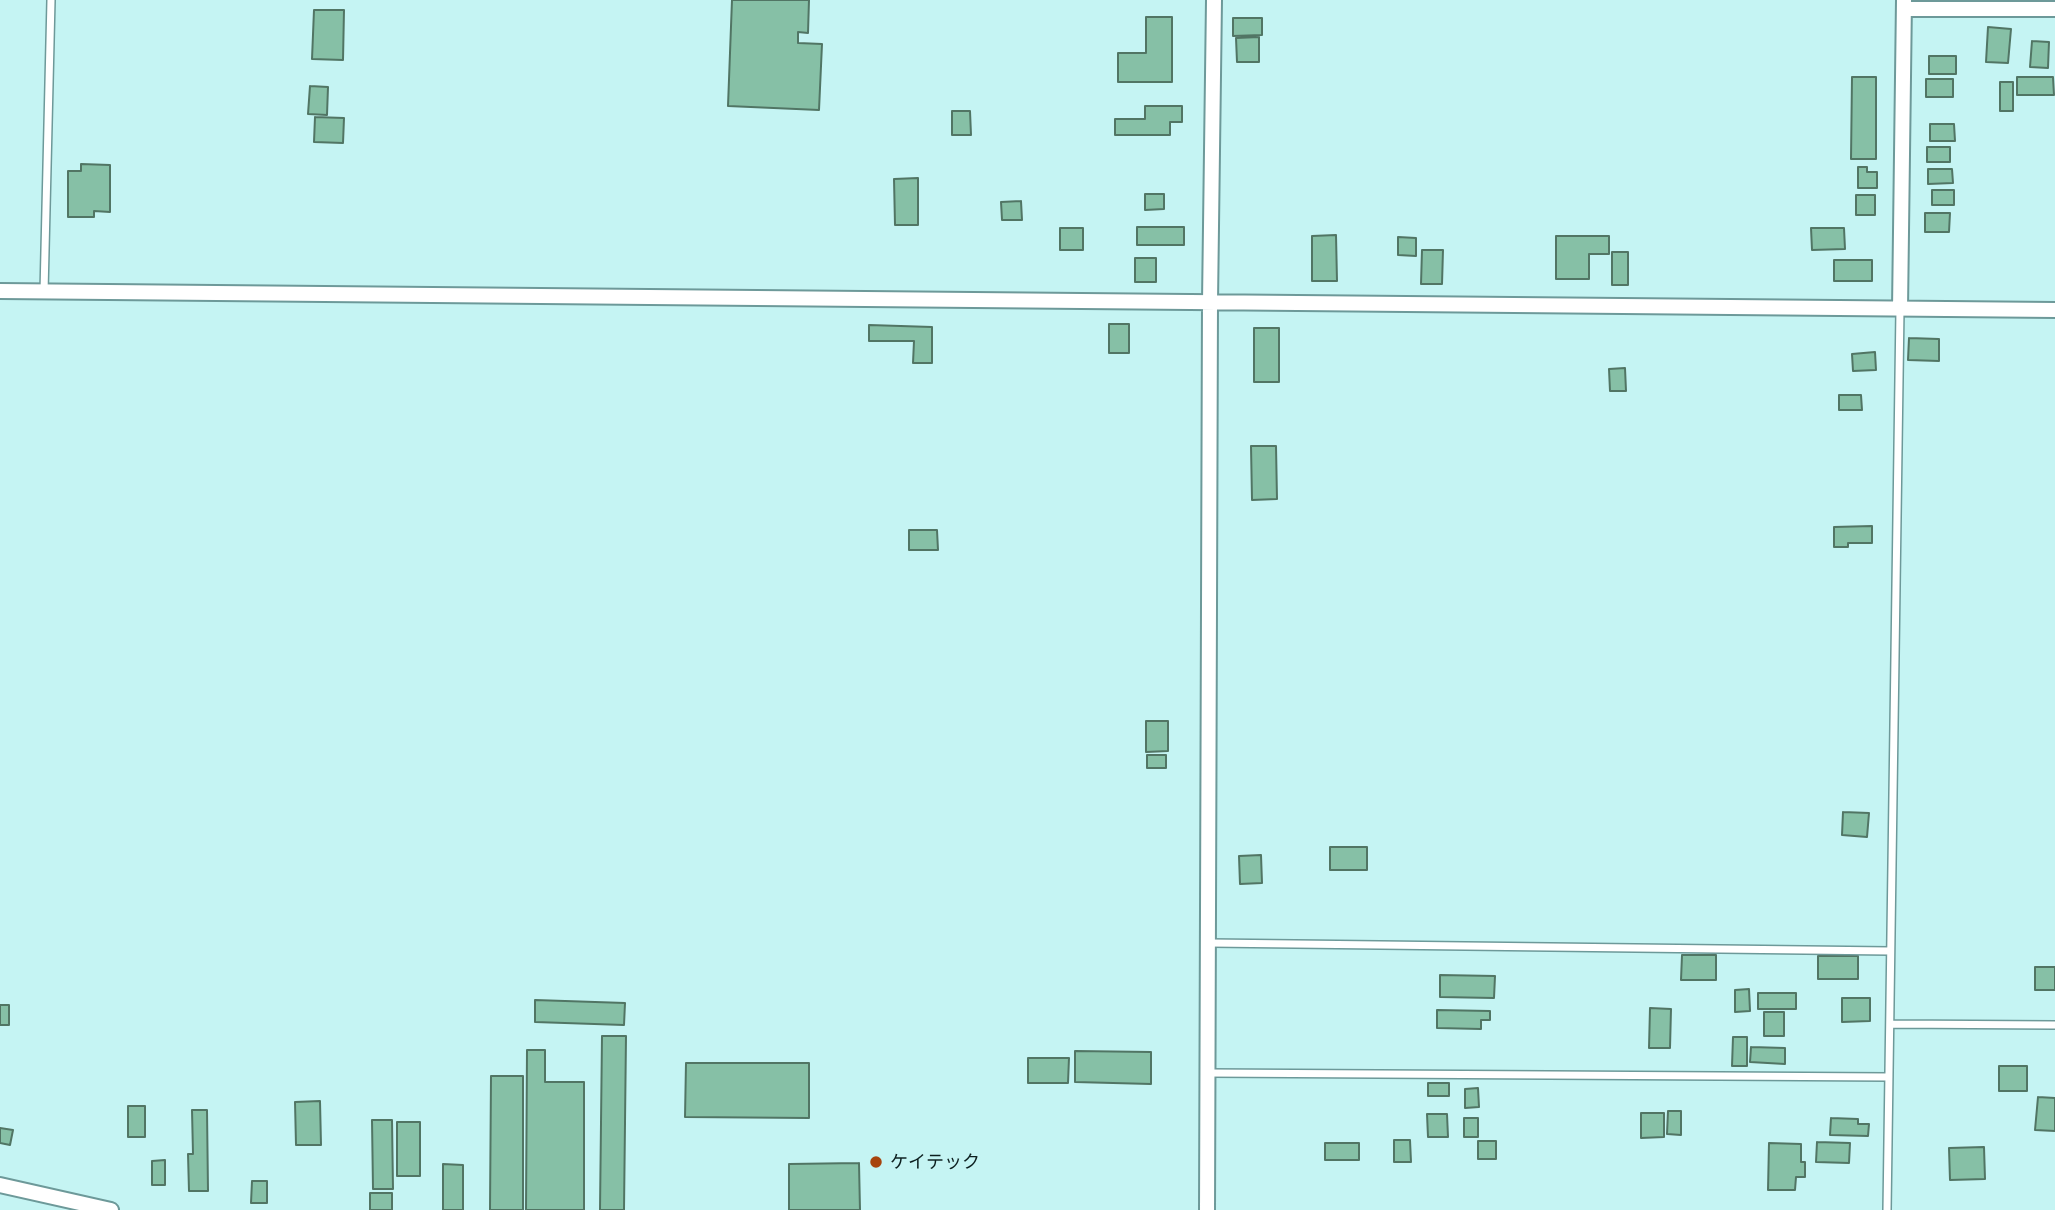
<!DOCTYPE html>
<html>
<head>
<meta charset="utf-8">
<style>
	body { margin:0 }
	canvas { display:block; background:#c5f4f3 }
</style>
</head>
<body>
<canvas width="2055" height="1210"></canvas>
<script>
const ctx = document.querySelector('canvas').getContext('2d');
ctx.lineJoin = 'round';
function paint(path, color) { ctx.fillStyle = color; ctx.fill(path, 'evenodd'); }
const toPath = rows => new Path2D(rows.map(r => 'M' + r).join(''));
function trace(path, color, width, dash) { ctx.strokeStyle = color; ctx.lineWidth = width; ctx.lineCap = dash ? 'butt' : 'round'; ctx.setLineDash(dash || []); ctx.stroke(path); }
function write(font, color, halo, rows, align = 'center') {
  ctx.font = font + ' Barlow,"Noto Sans JP",sans-serif'; ctx.lineWidth = 7; ctx.setLineDash([]); ctx.textBaseline = 'middle'; ctx.strokeStyle = halo; ctx.fillStyle = color; for (const [text, x, y, turn = 0] of rows) {
    ctx.save(); ctx.translate(x, y); ctx.rotate((+turn || 0) * Math.PI / 180); ctx.textAlign = isNaN(turn) ? turn : align; if (halo) ctx.strokeText(text, 0, 0); ctx.fillText(text, 0, 0); ctx.restore();
  }
}
const building = toPath([
	[732,0,809,0,808,33,798,32,798,43,822,44,819,110,728,106,732,0],
	[314,10,344,10,343,60,312,59,314,10],
	[1146,17,1172,17,1172,82,1118,82,1118,53,1146,53,1146,17],
	[1233,18,1262,18,1262,35,1233,36,1233,18],
	[1988,27,2011,29,2008,63,1986,62,1988,27],
	[1259,37,1259,62,1237,62,1236,38,1259,37],
	[2032,41,2049,42,2048,68,2030,67,2032,41],
	[1929,56,1956,56,1956,74,1929,74,1929,56],
	[1852,77,1876,77,1876,159,1851,159,1852,77],
	[2017,77,2053,77,2054,95,2017,95,2017,77],
	[1926,79,1953,79,1953,97,1926,97,1926,79],
	[2000,82,2013,82,2013,111,2000,111,2000,82],
	[310,86,328,87,327,115,308,114,310,86],
	[1145,106,1182,106,1182,122,1170,122,1170,135,1115,135,1115,119,1145,119,1145,106],
	[952,111,970,111,971,135,952,135,952,111],
	[315,117,344,118,343,143,314,142,315,117],
	[1930,124,1954,124,1955,141,1930,141,1930,124],
	[1927,147,1950,147,1950,162,1927,162,1927,147],
	[81,164,110,165,110,212,94,211,94,217,68,217,68,171,81,171,81,164],
	[1858,167,1867,167,1867,172,1877,172,1877,188,1858,188,1858,167],
	[1928,169,1952,169,1953,183,1928,184,1928,169],
	[918,178,918,225,895,225,894,179,918,178],
	[1932,190,1954,190,1954,205,1932,205,1932,190],
	[1145,194,1164,194,1164,209,1145,210,1145,194],
	[1856,195,1875,195,1875,215,1856,215,1856,195],
	[1021,201,1022,220,1002,220,1001,202,1021,201],
	[1925,213,1950,213,1949,232,1925,232,1925,213],
	[1137,227,1184,227,1184,245,1137,245,1137,227],
	[1060,228,1083,228,1083,250,1060,250,1060,228],
	[1811,228,1844,228,1845,249,1812,250,1811,228],
	[1336,235,1337,281,1312,281,1312,236,1336,235],
	[1556,236,1609,236,1609,254,1589,254,1589,279,1556,279,1556,236],
	[1398,237,1416,238,1416,256,1398,255,1398,237],
	[1422,250,1443,250,1442,284,1421,284,1422,250],
	[1612,252,1628,252,1628,285,1612,285,1612,252],
	[1135,258,1156,258,1156,282,1135,282,1135,258],
	[1834,260,1872,260,1872,281,1834,281,1834,260],
	[1109,324,1129,324,1129,353,1109,353,1109,324],
	[869,325,932,327,932,363,913,363,914,341,869,341,869,325],
	[1254,328,1279,328,1279,382,1254,382,1254,328],
	[1909,338,1939,339,1939,361,1908,360,1909,338],
	[1875,352,1876,370,1853,371,1852,354,1875,352],
	[1625,368,1626,391,1610,391,1609,369,1625,368],
	[1839,395,1861,395,1862,410,1839,410,1839,395],
	[1251,446,1276,446,1277,499,1252,500,1251,446],
	[1872,526,1872,543,1848,543,1848,547,1834,547,1834,527,1872,526],
	[909,530,937,530,938,550,909,550,909,530],
	[1146,721,1168,721,1168,751,1146,752,1146,721],
	[1147,755,1166,755,1166,768,1147,768,1147,755],
	[1843,812,1869,813,1867,837,1842,835,1843,812],
	[1330,847,1367,847,1367,870,1330,870,1330,847],
	[1261,855,1262,883,1240,884,1239,856,1261,855],
	[1682,955,1716,955,1716,980,1681,980,1682,955],
	[1818,956,1858,956,1858,979,1818,979,1818,956],
	[2035,967,2055,967,2055,990,2035,990,2035,967],
	[1440,975,1495,976,1494,998,1440,997,1440,975],
	[1749,989,1750,1011,1735,1012,1735,990,1749,989],
	[1758,993,1796,993,1796,1009,1758,1009,1758,993],
	[1842,998,1870,998,1870,1021,1842,1022,1842,998],
	[535,1000,625,1003,624,1025,535,1022,535,1000],
	[0,1005,9,1005,9,1025,0,1025,0,1005],
	[1650,1008,1671,1009,1670,1048,1649,1048,1650,1008],
	[1437,1010,1490,1011,1490,1020,1481,1020,1481,1029,1437,1028,1437,1010],
	[1764,1012,1784,1012,1784,1036,1764,1036,1764,1012],
	[602,1036,626,1036,624,1210,600,1210,602,1036],
	[1733,1037,1747,1037,1747,1066,1732,1066,1733,1037],
	[1751,1047,1785,1048,1785,1064,1750,1062,1751,1047],
	[527,1050,545,1050,545,1082,584,1082,584,1210,526,1210,527,1050],
	[1075,1051,1151,1052,1151,1084,1075,1082,1075,1051],
	[1028,1058,1069,1058,1068,1083,1028,1083,1028,1058],
	[686,1063,809,1063,809,1118,685,1117,686,1063],
	[1999,1066,2027,1066,2027,1091,1999,1091,1999,1066],
	[491,1076,523,1076,523,1210,490,1210,491,1076],
	[1428,1083,1449,1083,1449,1096,1428,1096,1428,1083],
	[1478,1088,1479,1107,1465,1108,1465,1089,1478,1088],
	[2038,1097,2055,1098,2055,1131,2035,1130,2038,1097],
	[320,1101,321,1145,296,1145,295,1102,320,1101],
	[128,1106,145,1106,145,1137,128,1137,128,1106],
	[192,1110,207,1110,208,1191,189,1191,188,1154,193,1154,192,1110],
	[1668,1111,1681,1111,1681,1135,1667,1134,1668,1111],
	[1641,1113,1664,1113,1664,1137,1641,1138,1641,1113],
	[1427,1114,1447,1114,1448,1137,1428,1137,1427,1114],
	[1464,1118,1478,1118,1478,1137,1464,1137,1464,1118],
	[1831,1118,1858,1119,1858,1124,1869,1124,1868,1136,1830,1135,1831,1118],
	[372,1120,392,1120,393,1189,373,1189,372,1120],
	[397,1122,420,1122,420,1176,397,1176,397,1122],
	[0,1128,13,1130,10,1145,0,1143,0,1128],
	[1394,1140,1410,1140,1411,1162,1394,1162,1394,1140],
	[1478,1141,1496,1141,1496,1159,1478,1159,1478,1141],
	[1817,1142,1850,1143,1849,1163,1816,1162,1817,1142],
	[1325,1143,1359,1143,1359,1160,1325,1160,1325,1143],
	[1769,1143,1801,1144,1801,1162,1805,1162,1805,1177,1796,1177,1795,1190,1768,1190,1769,1143],
	[1984,1147,1985,1179,1950,1180,1949,1148,1984,1147],
	[165,1160,165,1185,152,1185,152,1161,165,1160],
	[859,1163,860,1210,789,1210,789,1164,859,1163],
	[443,1164,463,1165,463,1210,443,1210,443,1164],
	[252,1181,267,1181,267,1203,251,1203,252,1181],
	[370,1193,392,1193,392,1210,370,1210,370,1193]
]);
paint(building, '#86c0a6');
trace(building, '#517564', 2);
const lane = toPath([
	[44,292,51,0],
	[1210,943,1890,951],
	[1890,1024,2055,1025],
	[1208,1073,1889,1077],
	[1887,1210,1900,309]
]);
const street = toPath([
	[1904,9,2055,9],
	[0,291,2055,310],
	[1900,309,1904,0],
	[0,1185,111,1210],
	[1207,1210,1210,302,1214,0]
]);
trace(lane, '#6d9999', 10);
trace(street, '#6d9999', 18);
trace(lane, '#fff', 7);
trace(street, '#fff', 14);
for (const [x, y, r, color] of [
	[876,1162,7,"#a7440d"]
]) { const dot = new Path2D(); dot.arc(x, y, r, 0, 2 * Math.PI); ctx.fillStyle = color; ctx.fill(dot); trace(dot, '#c5f4f3', 2.5); }
write('18px', '#0c1e1e', '#c5f4f3', [
	["ケイテック",890,1162]
], 'left');
</script>
</body>
</html>
